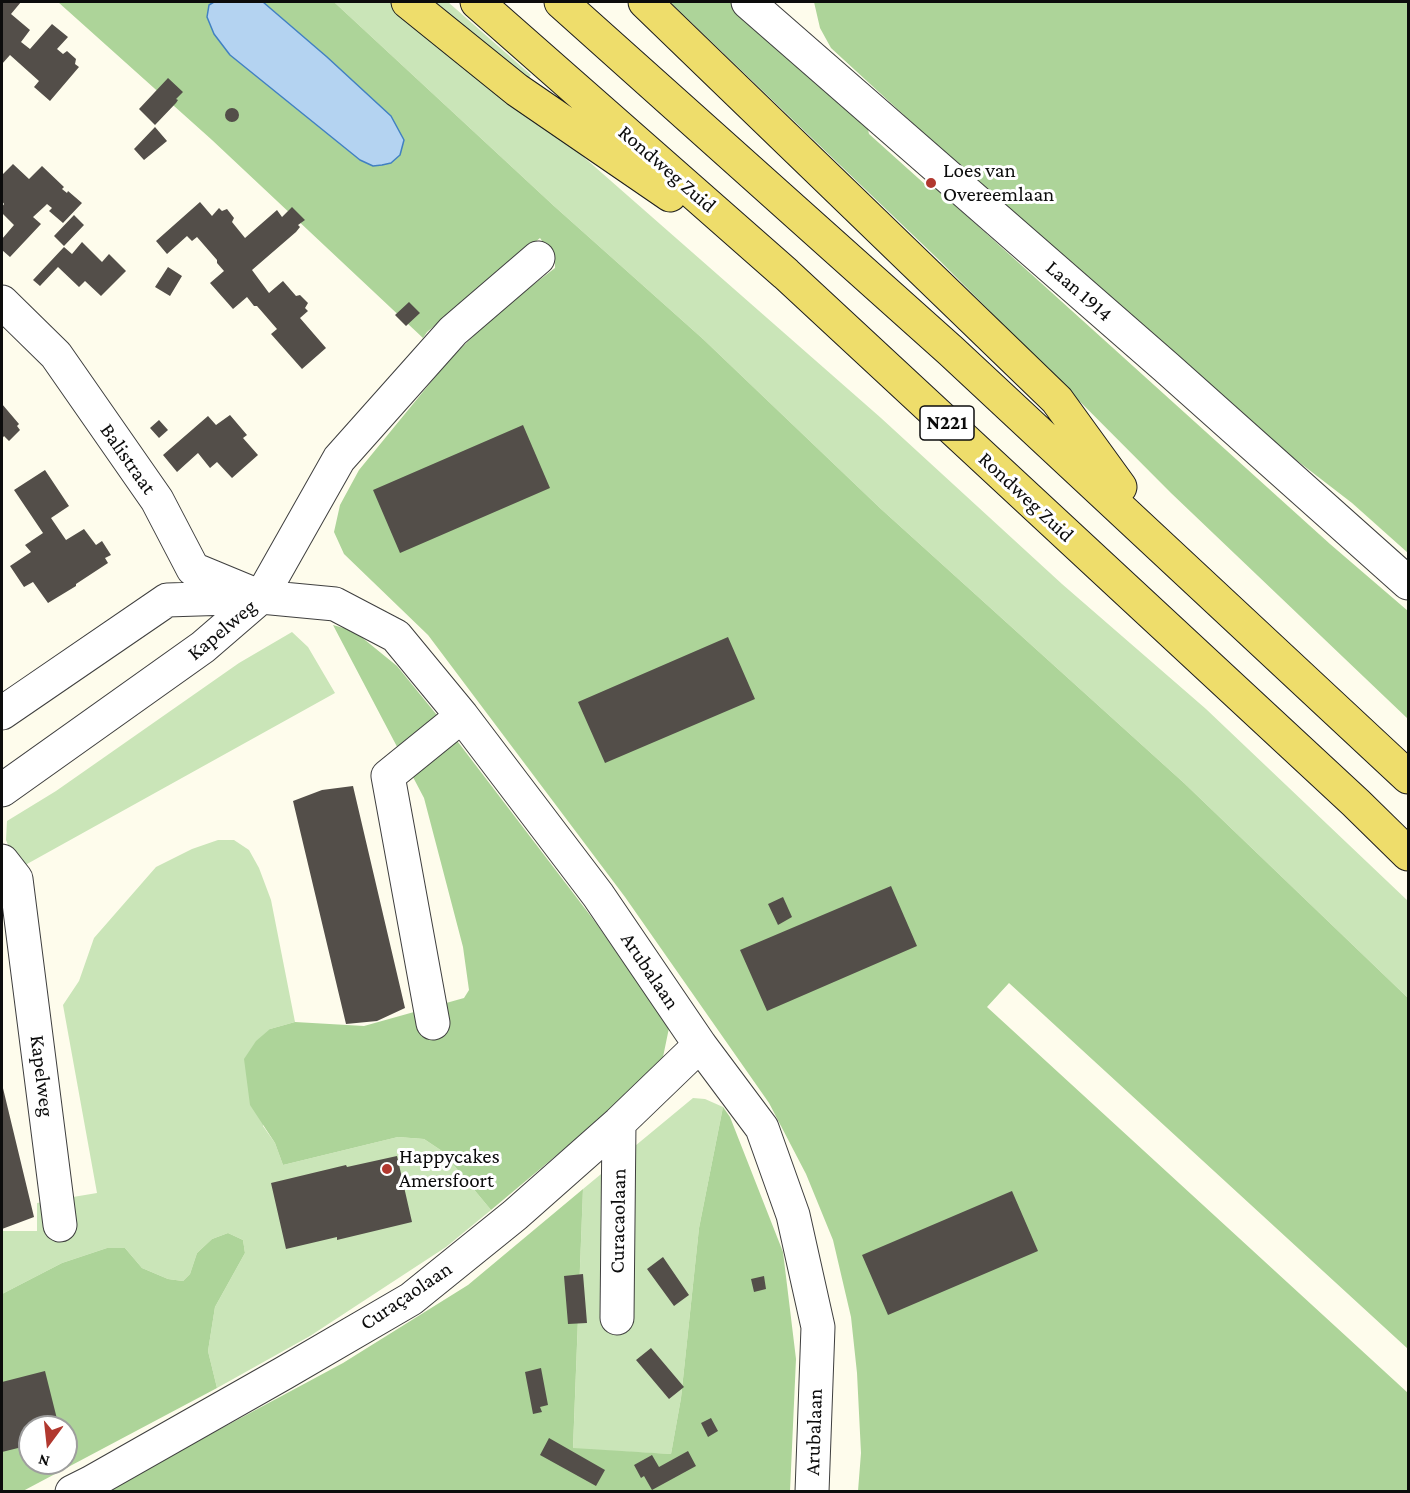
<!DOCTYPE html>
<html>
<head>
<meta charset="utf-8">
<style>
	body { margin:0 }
	#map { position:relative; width:1410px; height:1493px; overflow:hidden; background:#fefcec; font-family:"Crimson Pro",serif }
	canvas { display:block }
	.frame { position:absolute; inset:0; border:3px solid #0c0c0c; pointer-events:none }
	.north { position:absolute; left:18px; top:1415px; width:60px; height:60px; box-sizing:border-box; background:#fff; border:2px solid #9e9e9e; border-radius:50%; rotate:195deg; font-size:16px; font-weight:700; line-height:24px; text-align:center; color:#0c0c0c }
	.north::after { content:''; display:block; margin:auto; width:21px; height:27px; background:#b1382f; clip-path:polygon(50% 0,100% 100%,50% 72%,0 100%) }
</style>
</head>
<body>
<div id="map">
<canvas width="1410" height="1493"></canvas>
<div class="frame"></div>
<div class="north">N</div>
</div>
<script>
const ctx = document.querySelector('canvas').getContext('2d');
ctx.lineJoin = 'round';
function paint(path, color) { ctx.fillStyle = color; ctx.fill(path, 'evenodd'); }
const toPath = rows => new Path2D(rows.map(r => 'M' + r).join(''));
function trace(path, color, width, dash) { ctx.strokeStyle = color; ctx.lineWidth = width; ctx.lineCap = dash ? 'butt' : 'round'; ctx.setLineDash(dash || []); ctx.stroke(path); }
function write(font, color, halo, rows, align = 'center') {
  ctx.font = font + ' "Crimson Pro",serif'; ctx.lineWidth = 6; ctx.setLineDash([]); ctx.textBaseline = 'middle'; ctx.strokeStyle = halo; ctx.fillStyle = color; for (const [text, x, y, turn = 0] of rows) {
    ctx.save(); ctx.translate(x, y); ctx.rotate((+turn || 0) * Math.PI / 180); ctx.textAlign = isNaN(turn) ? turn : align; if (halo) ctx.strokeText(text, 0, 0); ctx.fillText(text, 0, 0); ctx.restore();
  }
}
paint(toPath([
	[334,2,399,2,570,145,881,418,1062,584,1206,709,1408,901,1408,998,1184,783,881,509,703,339,554,206],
	[427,2,448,2,531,75,526,81],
	[292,632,308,647,335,693,18,869,6,840,7,821,56,791,239,663],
	[218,840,234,840,249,850,259,868,271,900,295,1022,270,1029,263,1126,275,1143,283,1165,398,1137,424,1139,442,1151,491,1210,446,1247,310,1336,217,1388,208,1351,215,1307,245,1253,243,1240,228,1233,212,1239,197,1253,190,1274,183,1281,168,1279,142,1268,125,1248,107,1248,62,1263,2,1294,2,1231,37,1231,37,1203,97,1193,63,1005,79,981,94,938,156,867,192,849],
	[693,1098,705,1099,723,1107,699,1228,681,1398,671,1454,573,1449,583,1189]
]), '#cae5b8');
paint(toPath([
	[58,2,214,2,209,5,230,55,360,160,327,57,263,2,334,2,554,206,703,339,881,509,1184,783,1408,998,1408,1349,1009,983,987,1007,1408,1393,1408,1491,858,1491,861,1453,857,1373,851,1317,833,1240,806,1174,769,1103,625,897,428,635,344,554,334,532,340,505,359,470,449,360,499,311,555,268,555,259,540,238,427,332,423,338,212,140],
	[670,2,732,2,867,125,869,134,928,187,937,189,1330,544,1408,611,1408,719,1171,493,939,260],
	[814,2,1408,2,1408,553,1352,503,1269,439,1018,220,831,48,820,28],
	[333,625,354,631,397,666,445,725,596,923,669,1028,663,1057,638,1087,491,1210,442,1151,424,1139,398,1137,283,1165,275,1143,250,1105,244,1059,256,1041,270,1029,295,1022,364,1026,464,998,469,990,463,947,424,798],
	[723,1107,730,1117,783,1252,796,1359,790,1491,103,1492,343,1363,468,1285,583,1189,573,1448,671,1454,681,1398,699,1228],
	[228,1233,243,1240,245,1253,215,1307,208,1351,217,1388,23,1491,2,1492,2,1294,62,1263,107,1248,125,1248,142,1268,168,1279,183,1281,190,1274,197,1253,212,1239],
	[30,1427,66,1427,66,1463,30,1463]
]), '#add499');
const water = toPath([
	[214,2,263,2,327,57,391,116,404,140,400,155,391,163,382,165,373,166,360,160,230,55,214,34,207,17,209,5,214,2]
]);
paint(water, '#b4d3f1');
trace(water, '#4180c2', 1.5);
paint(toPath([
	[2,2,21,2,11,14,30,30,21,42,30,49,52,24,68,37,57,49,63,54,67,51,76,59,75,64,79,67,50,101,34,87,39,81,10,55,2,64],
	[168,78,183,92,176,99,178,100,176,103,155,125,139,109],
	'225 115a7 7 0 1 1 14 0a7 7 0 1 1-14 0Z',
	[155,127,167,141,144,160,134,149],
	[13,164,29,179,42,166,64,187,62,189,67,193,68,191,82,203,63,223,49,211,52,208,47,204,45,206,33,217,41,224,10,257,2,250,2,239,14,225,2,213,2,207,4,204,2,201,2,175],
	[200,202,212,216,219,208,222,211,227,209,234,218,232,222,245,238,277,210,282,217,292,207,305,220,298,225,300,227,296,232,252,270,269,293,283,281,296,296,300,295,308,303,305,308,308,311,300,318,326,348,302,369,271,334,277,329,257,306,254,306,247,297,233,309,210,283,224,271,217,263,217,260,197,237,192,241,187,236,167,254,156,241],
	[74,215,84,225,64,246,54,236],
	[82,242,102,262,109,254,126,271,101,296,85,281,79,287,58,267,40,286,33,280,64,247,72,254],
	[168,267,182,276,170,296,155,287],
	[409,302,420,313,406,326,395,315],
	[2,404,19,424,17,426,20,430,9,441,4,436,2,439],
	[230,415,247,435,243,438,258,455,232,478,217,462,210,468,198,453,177,472,163,455,208,416,216,425],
	[159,420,168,430,159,438,150,428],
	[523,425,550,488,400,553,373,490],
	[45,470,69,506,51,518,66,540,84,529,96,545,102,541,111,555,105,558,108,563,76,584,76,586,48,603,33,582,24,587,10,566,31,552,25,545,43,533,14,490],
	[728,637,755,699,605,763,578,702],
	[353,786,405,1008,377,1021,346,1024,293,801,322,790],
	[891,886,917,946,767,1011,740,950],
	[783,897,792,917,778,925,768,904],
	[2,1084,34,1217,2,1229],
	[397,1156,412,1222,337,1240,337,1237,286,1249,271,1183,346,1165,347,1167],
	[1012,1191,1038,1251,888,1315,862,1255],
	[663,1257,689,1295,674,1306,647,1269],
	[583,1274,587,1323,568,1324,564,1276],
	[764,1276,766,1289,754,1292,751,1279],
	[651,1348,684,1387,669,1399,636,1360],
	[541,1368,548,1405,540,1407,542,1412,533,1414,525,1372],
	[45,1371,59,1427,30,1427,30,1445,2,1452,2,1382],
	[711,1418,718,1431,708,1437,701,1423],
	[549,1438,605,1470,596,1486,540,1455],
	[688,1451,696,1466,652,1490,644,1476,641,1478,634,1465,652,1455,659,1467]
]), '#534e49');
const minor = toPath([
	[748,2,1166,367,1408,583],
	[2,302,56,355,157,500,193,569,251,593],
	[2,713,167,600,261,597,335,604,396,636,462,716,598,895,700,1045,762,1128,793,1215,818,1327,812,1492],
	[2,790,203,647,261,597,339,459,453,331,538,258],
	[2,861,16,879,60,1225],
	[433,1023,388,776,462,716],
	[617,1318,619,1123],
	[72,1492,90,1483,284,1373,411,1299,515,1215,619,1123,700,1045]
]);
const major = toPath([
	[408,2,517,90,670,195],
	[477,2,786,274,1356,803,1408,854],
	[561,2,951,351,1408,777],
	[645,2,1057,400,1120,487]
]);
trace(minor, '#3f3f3f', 35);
trace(major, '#1d1d1d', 35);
trace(minor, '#fff', 33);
trace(major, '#eedd6b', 33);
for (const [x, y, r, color] of [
	[931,183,6,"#b1382f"],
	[387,1169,6,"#b1382f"]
]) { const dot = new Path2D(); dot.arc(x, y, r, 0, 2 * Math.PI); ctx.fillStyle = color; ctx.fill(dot); trace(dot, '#fff', 2); }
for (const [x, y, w] of [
	[947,423,54]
]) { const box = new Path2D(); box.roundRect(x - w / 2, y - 17, w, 34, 4.5); ctx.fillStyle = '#fff'; ctx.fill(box); trace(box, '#0c0c0c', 1.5); }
write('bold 20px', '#0c0c0c', null, [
	["N221",947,423]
]);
write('21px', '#0c0c0c', '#fff', [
	["Rondweg Zuid",667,169,41],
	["Laan 1914",1079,291,41],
	["Balistraat",128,459,55],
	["Rondweg Zuid",1026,497,43],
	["Kapelweg",222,630,-40],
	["Arubalaan",650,971,56],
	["Kapelweg",42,1076,83],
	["Curacaolaan",618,1221,-89],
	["Curaçaolaan",406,1296,-34],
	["Arubalaan",814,1432,-88]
]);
write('21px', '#0c0c0c', '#fff', [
	["Loes van",943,171],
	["Overeemlaan",943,195],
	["Happycakes",399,1157],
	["Amersfoort",399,1181]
], 'left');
</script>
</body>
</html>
